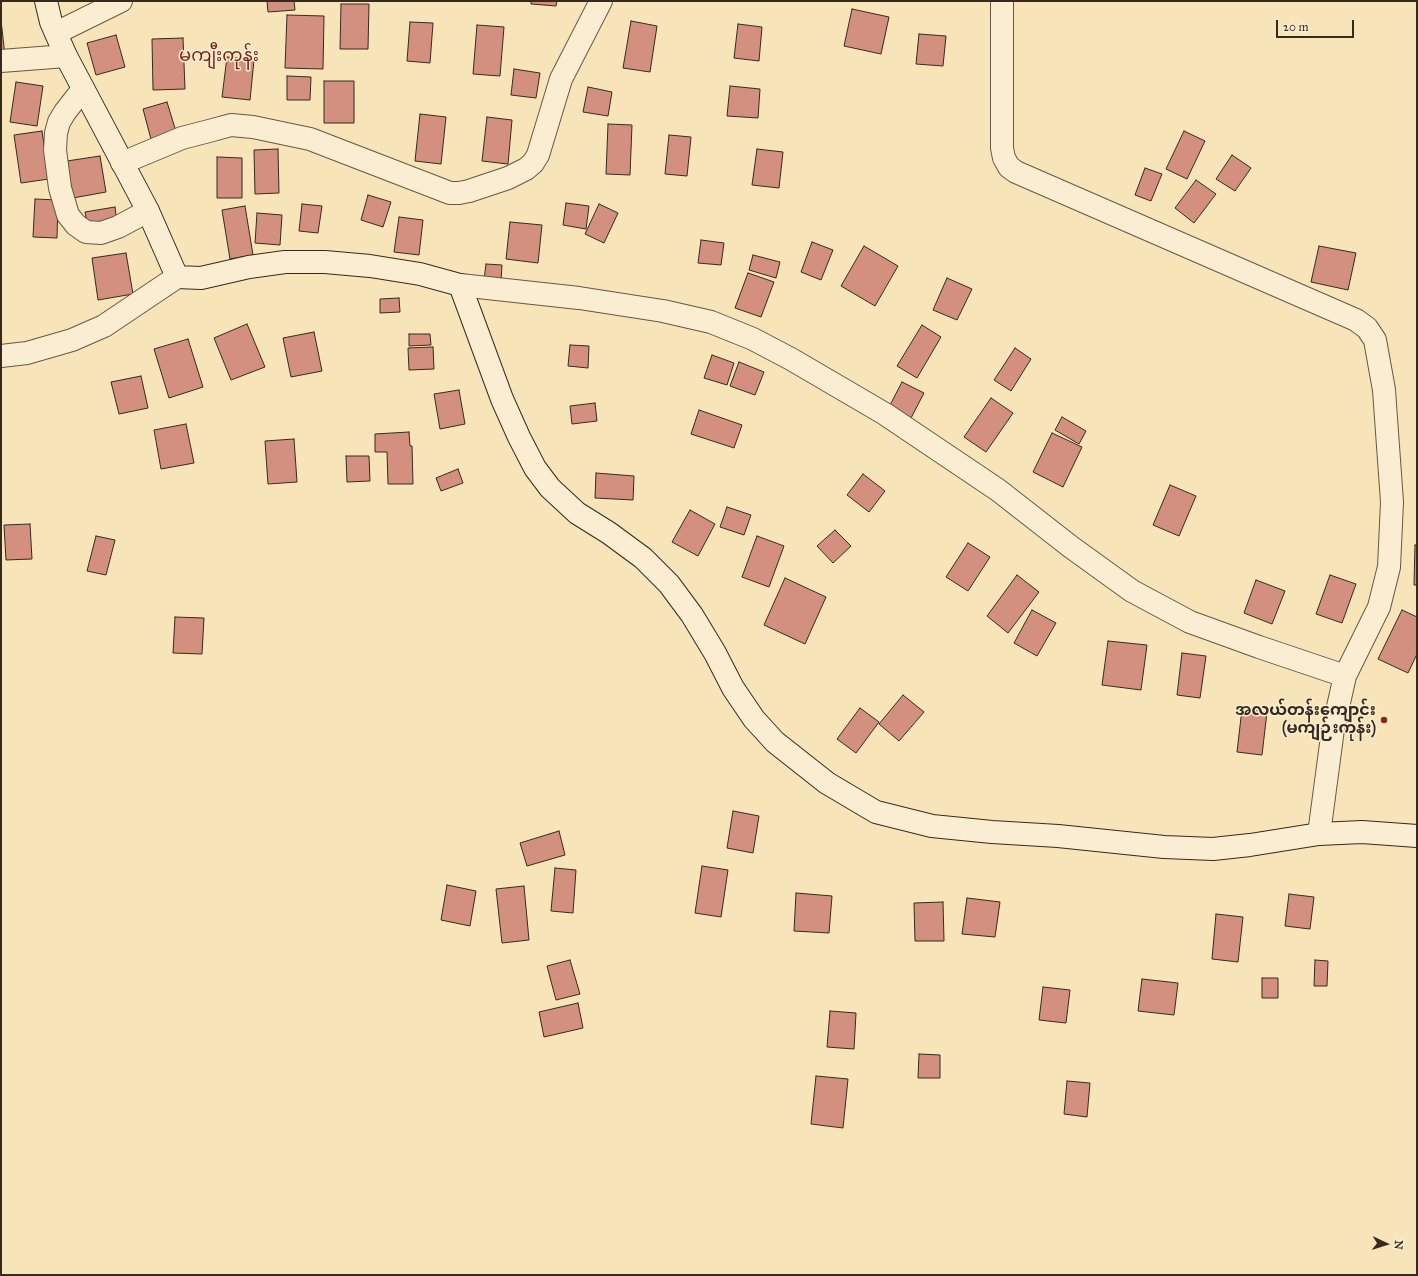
<!DOCTYPE html>
<html>
<head>
<meta charset="utf-8">
<style>
	body { margin:0 }
	#map { position:relative; width:1418px; height:1276px; overflow:hidden; background:#f7e4b8; font-family:"IM FELL Great Primer",serif }
	canvas { display:block }
	.frame { position:absolute; inset:0; border:2px solid #362a1f; pointer-events:none }
	.north { position:absolute; left:1366px; top:1224px; width:40px; height:40px; -webkit-text-stroke:3px #faedd1; paint-order:stroke; rotate:94deg; font-size:11px; font-weight:700; line-height:16px; text-align:center; color:#362a1f }
	.north::after { content:''; display:block; margin:auto; width:14px; height:18px; background:#362a1f; clip-path:polygon(50% 0,100% 100%,50% 72%,0 100%) }
	.scale { position:absolute; left:1276px; top:20px; width:78px; height:18px; box-sizing:border-box; border:2px solid #362a1f; border-top:0; padding-left:5px; font-size:12px; line-height:14px; white-space:nowrap; color:#362a1f; -webkit-text-stroke:3px #faedd1; paint-order:stroke }
</style>
</head>
<body>
<div id="map">
<canvas width="1418" height="1276"></canvas>
<div class="frame"></div>
<div class="north">N</div>
<div class="scale">20 m</div>
</div>
<script>
const ctx = document.querySelector('canvas').getContext('2d');
ctx.lineJoin = 'round';
function paint(path, color) { ctx.fillStyle = color; ctx.fill(path, 'evenodd'); }
const toPath = rows => new Path2D(rows.map(r => 'M' + r).join(''));
function trace(path, color, width, dash) { ctx.strokeStyle = color; ctx.lineWidth = width; ctx.lineCap = dash ? 'butt' : 'round'; ctx.setLineDash(dash || []); ctx.stroke(path); }
function write(font, color, halo, rows, align = 'center') {
  ctx.font = font + ' "IM FELL Great Primer","Noto Sans Myanmar",serif'; ctx.lineWidth = 3; ctx.setLineDash([]); ctx.textBaseline = 'middle'; ctx.strokeStyle = halo; ctx.fillStyle = color; for (const [text, x, y, turn = 0] of rows) {
    ctx.save(); ctx.translate(x, y); ctx.rotate((+turn || 0) * Math.PI / 180); ctx.textAlign = isNaN(turn) ? turn : align; if (halo) ctx.strokeText(text, 0, 0); ctx.fillText(text, 0, 0); ctx.restore();
  }
}
const building = toPath([
	[267,1,294,1,295,10,268,12,267,1],
	[531,1,557,1,556,6,531,4,531,1],
	[341,4,369,4,368,49,340,49,341,4],
	[852,9,889,17,881,54,844,46,852,9],
	[287,15,324,16,323,69,285,68,287,15],
	[1,20,5,56,1,56,1,20],
	[631,21,657,26,650,72,623,68,631,21],
	[410,22,433,23,430,63,407,61,410,22],
	[738,24,762,27,759,61,734,58,738,24],
	[477,25,504,27,500,76,473,74,477,25],
	[919,34,946,36,943,66,916,64,919,34],
	[116,35,125,67,96,75,87,43,116,35],
	[183,38,185,89,153,90,152,39,183,38],
	[227,57,254,60,250,100,222,97,227,57],
	[514,69,540,73,536,98,511,95,514,69],
	[287,76,311,77,310,100,287,100,287,76],
	[324,81,354,81,354,123,324,123,324,81],
	[16,82,43,86,37,126,10,122,16,82],
	[730,86,760,89,758,118,727,116,730,86],
	[588,87,612,92,608,116,583,112,588,87],
	[167,102,177,135,152,143,143,109,167,102],
	[420,114,446,117,441,164,415,161,420,114],
	[487,117,512,120,508,164,482,161,487,117],
	[608,124,632,125,630,175,606,174,608,124],
	[42,131,49,179,21,183,14,135,42,131],
	[1184,131,1205,141,1187,179,1166,169,1184,131],
	[669,135,691,137,687,176,665,174,669,135],
	[278,149,279,193,255,194,254,150,278,149],
	[757,149,783,152,779,188,752,185,757,149],
	[1232,155,1251,168,1235,191,1216,179,1232,155],
	[100,156,106,192,73,198,67,161,100,156],
	[217,157,242,158,242,198,217,198,217,157],
	[1145,168,1162,174,1151,201,1135,195,1145,168],
	[1196,180,1216,194,1194,223,1175,208,1196,180],
	[368,195,391,202,383,227,361,220,368,195],
	[35,199,58,200,57,238,33,237,35,199],
	[566,203,589,206,586,229,563,225,566,203],
	[302,204,322,206,318,233,299,231,302,204],
	[599,204,618,213,604,243,585,234,599,204],
	[245,206,253,255,230,259,222,210,245,206],
	[115,207,117,224,88,229,85,212,115,207],
	[257,213,282,215,280,245,255,243,257,213],
	[399,217,423,220,419,255,394,252,399,217],
	[510,222,542,225,538,263,506,259,510,222],
	[701,240,724,243,721,265,698,263,701,240],
	[812,242,833,250,821,280,801,272,812,242],
	[864,246,898,266,875,306,841,286,864,246],
	[1319,246,1356,253,1348,290,1311,282,1319,246],
	[126,253,133,294,98,300,92,258,126,253],
	[753,255,780,262,776,278,749,270,753,255],
	[486,264,502,265,501,282,484,280,486,264],
	[748,273,774,282,761,317,735,308,748,273],
	[947,278,972,289,957,320,933,310,947,278],
	[399,298,400,312,380,313,380,299,399,298],
	[247,324,265,367,231,380,214,338,247,324],
	[922,325,941,337,917,378,897,366,922,325],
	[314,332,322,371,291,377,283,338,314,332],
	[409,334,430,334,431,345,409,346,409,334],
	[188,339,203,387,169,398,154,349,188,339],
	[570,345,589,346,588,368,568,366,570,345],
	[433,347,434,369,409,370,408,348,433,347],
	[1015,348,1031,359,1011,391,994,380,1015,348],
	[712,355,734,363,727,385,704,378,712,355],
	[739,362,764,372,755,395,730,386,739,362],
	[141,376,148,408,119,414,111,382,141,376],
	[902,382,924,393,911,418,889,407,902,382],
	[459,390,465,424,440,429,434,394,459,390],
	[991,398,1013,413,986,452,964,437,991,398],
	[595,403,597,421,572,424,570,406,595,403],
	[699,410,742,425,734,448,691,434,699,410],
	[1062,417,1086,431,1079,444,1055,430,1062,417],
	[186,424,194,463,161,469,154,430,186,424],
	[409,432,410,446,412,446,413,484,388,484,387,452,375,452,375,434,409,432],
	[1052,433,1082,447,1063,487,1033,472,1052,433],
	[294,439,297,482,268,484,265,441,294,439],
	[346,456,369,456,370,481,347,482,346,456],
	[458,469,463,483,441,491,436,478,458,469],
	[596,473,634,476,633,500,595,498,596,473],
	[863,474,885,491,869,512,847,495,863,474],
	[1170,485,1196,496,1179,536,1153,525,1170,485],
	[727,507,751,515,744,535,720,527,727,507],
	[690,510,715,524,698,556,672,542,690,510],
	[30,524,32,559,6,560,4,525,30,524],
	[835,530,851,546,833,563,817,546,835,530],
	[96,536,115,540,106,575,87,571,96,536],
	[757,536,784,546,769,587,742,577,757,536],
	[968,543,990,557,968,591,946,577,968,543],
	[1415,545,1417,545,1417,585,1414,585,1415,545],
	[1017,575,1039,592,1008,633,987,616,1017,575],
	[1330,575,1356,584,1342,623,1316,614,1330,575],
	[785,578,826,597,805,644,764,625,785,578],
	[1256,580,1285,591,1272,624,1244,613,1256,580],
	[1032,610,1056,623,1037,656,1014,643,1032,610],
	[1402,610,1417,617,1417,654,1408,673,1378,659,1402,610],
	[175,617,204,618,202,654,173,653,175,617],
	[1108,641,1147,645,1141,690,1102,685,1108,641],
	[1182,653,1206,656,1200,698,1177,695,1182,653],
	[903,695,924,712,899,741,879,724,903,695],
	[860,708,879,722,856,753,837,739,860,708],
	[1242,709,1267,712,1262,755,1237,752,1242,709],
	[733,811,759,816,753,853,727,848,733,811],
	[559,831,565,855,527,866,520,843,559,831],
	[702,866,728,870,721,917,695,913,702,866],
	[555,868,576,870,573,913,551,911,555,868],
	[447,885,476,891,470,926,441,920,447,885],
	[524,886,529,940,502,943,496,889,524,886],
	[796,893,832,896,829,933,794,931,796,893],
	[1289,894,1314,897,1310,929,1285,926,1289,894],
	[967,898,1000,902,995,937,962,934,967,898],
	[943,902,944,941,915,941,914,903,943,902],
	[1216,914,1243,917,1238,962,1212,959,1216,914],
	[570,960,580,994,556,1000,547,966,570,960],
	[1315,960,1328,961,1327,986,1314,986,1315,960],
	[1262,978,1278,978,1278,998,1262,998,1262,978],
	[1142,979,1178,983,1174,1015,1138,1011,1142,979],
	[1043,987,1070,990,1066,1023,1039,1020,1043,987],
	[578,1003,583,1028,544,1037,539,1012,578,1003],
	[830,1011,856,1013,854,1049,827,1047,830,1011],
	[919,1054,940,1055,940,1078,918,1078,919,1054],
	[816,1076,848,1079,843,1128,811,1124,816,1076],
	[1067,1081,1090,1083,1087,1117,1064,1114,1067,1081]
]);
paint(building, '#d4907f');
trace(building, '#362a1f', 1);
const street = toPath([
	[1002,1,1002,148,1004,158,1009,167,1016,172,1356,320,1367,328,1375,340,1384,390,1392,502,1389,567,1379,607,1345,676,1333,729,1319,834],
	[56,33,121,1],
	[1,61,66,56],
	[83,89,65,112,59,122,56,133,55,150,60,188,68,215,76,225,86,232,101,233,118,227,148,211],
	[122,163,182,138,209,131,231,125,253,127,310,139,450,193,459,193,469,191,508,178,526,169,533,163,538,155,561,79,601,1],
	[460,285,579,298,663,311,711,322,753,339,791,359,885,414,998,490,1071,547,1132,591,1190,622,1259,647,1345,676],
	[1,356,27,353,72,340,104,326,177,277]
]);
const secondary = toPath([
	[46,1,51,22,66,56,148,211,177,277,201,278,249,267,285,262,325,262,370,266,420,274,460,285,502,399,519,437,535,468,550,488,577,513,609,533,643,558,669,584,692,615,715,653,733,688,754,719,775,742,827,783,876,812,932,826,992,832,1058,836,1164,847,1213,849,1250,845,1319,834,1362,832,1417,836]
]);
trace(street, '#665845', 24);
trace(secondary, '#362a1f', 24);
trace(street, '#faedd1', 22);
trace(secondary, '#faedd1', 22);
for (const [x, y, r, color] of [
	[1384,720,4,"#8f2418"]
]) { const dot = new Path2D(); dot.arc(x, y, r, 0, 2 * Math.PI); ctx.fillStyle = color; ctx.fill(dot); trace(dot, '#faedd1', 1.5); }
write('bold 16px', '#362a1f', '#faedd1', [
	["အလယ်တန်းကျောင်း",1376,711],
	["(မကျဉ်းကုန်း)",1376,729]
], 'right');
write('18px', '#7a1f14', '#faedd1', [
	["မကျီးကုန်း",219,57]
]);
</script>
</body>
</html>
